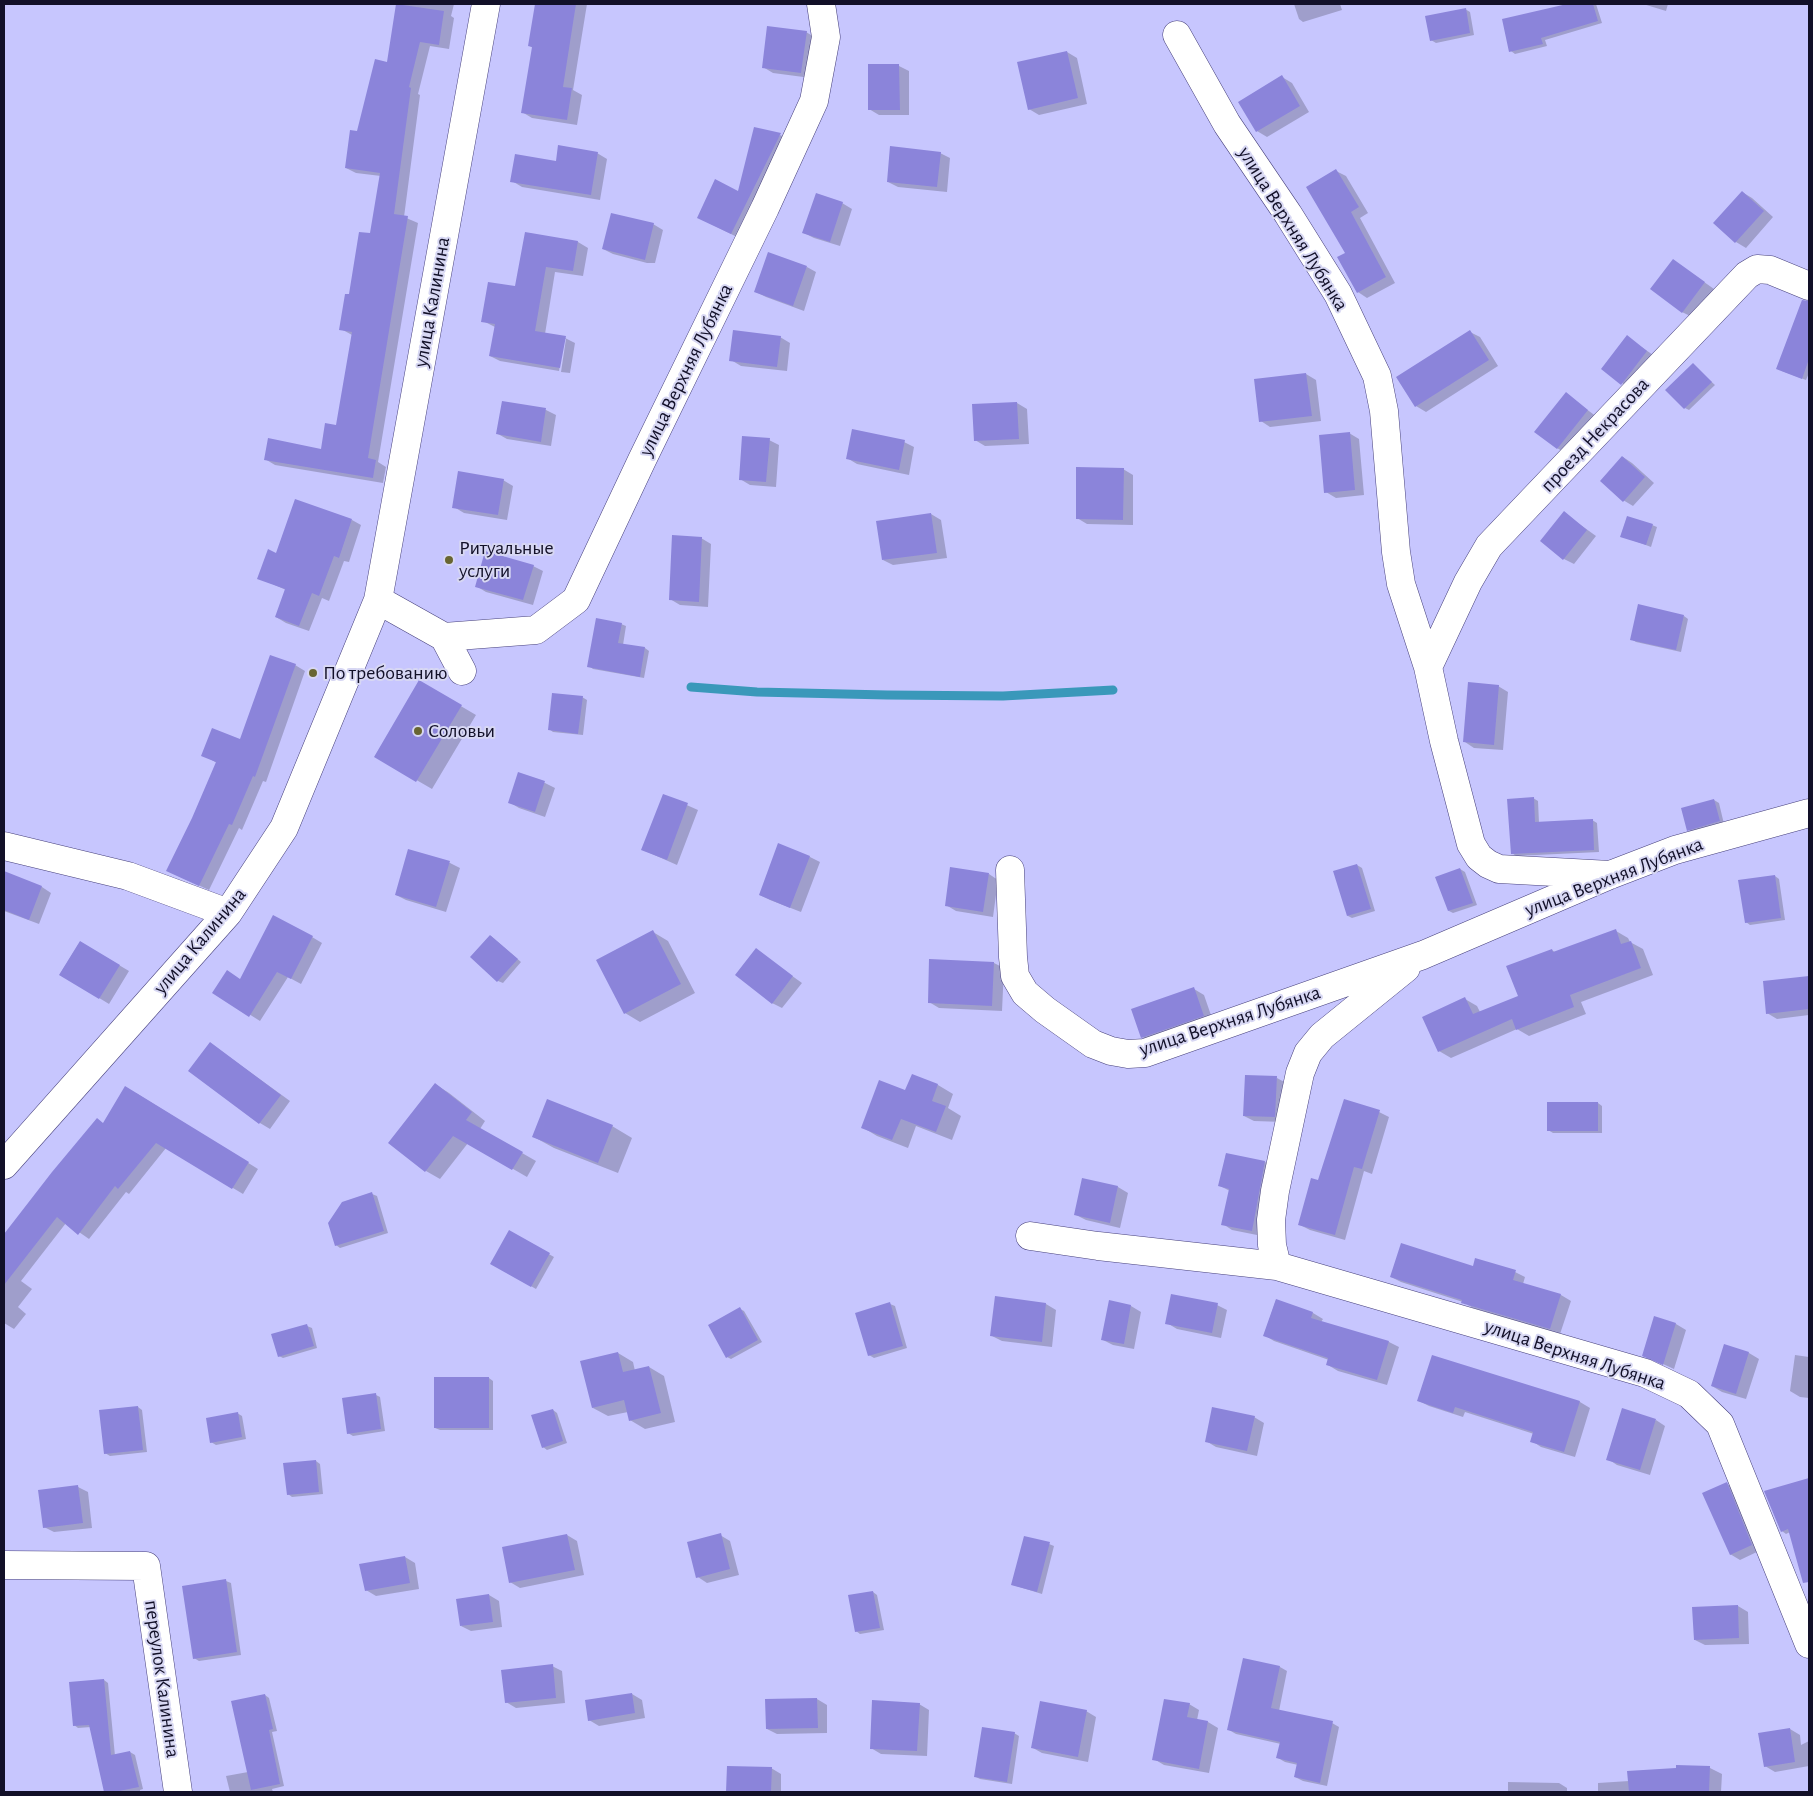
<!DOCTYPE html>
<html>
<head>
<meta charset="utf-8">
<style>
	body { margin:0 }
	#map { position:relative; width:1813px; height:1796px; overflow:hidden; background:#c7c6fe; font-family:"Alegreya Sans",sans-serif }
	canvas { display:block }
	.frame { position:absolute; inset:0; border:5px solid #121028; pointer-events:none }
</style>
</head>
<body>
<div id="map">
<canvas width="1813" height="1796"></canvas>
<div class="frame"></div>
</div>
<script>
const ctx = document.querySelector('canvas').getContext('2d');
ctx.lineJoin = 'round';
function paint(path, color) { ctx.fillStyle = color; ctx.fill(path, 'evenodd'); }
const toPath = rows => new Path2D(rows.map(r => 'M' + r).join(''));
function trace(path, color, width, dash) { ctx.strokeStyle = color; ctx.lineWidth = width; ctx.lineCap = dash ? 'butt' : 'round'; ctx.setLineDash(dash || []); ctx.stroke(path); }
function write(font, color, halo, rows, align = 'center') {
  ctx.font = font + ' "Alegreya Sans",sans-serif'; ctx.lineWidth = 4; ctx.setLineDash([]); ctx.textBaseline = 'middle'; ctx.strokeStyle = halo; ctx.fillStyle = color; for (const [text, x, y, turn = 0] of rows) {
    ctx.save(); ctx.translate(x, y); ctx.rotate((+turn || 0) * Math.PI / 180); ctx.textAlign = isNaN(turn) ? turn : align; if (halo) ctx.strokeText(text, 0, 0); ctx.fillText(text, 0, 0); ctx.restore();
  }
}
paint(toPath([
	[398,4,454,4,451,16,454,18,449,49,430,46,418,94,420,95,404,217,418,223,378,462,386,467,383,483,275,465,265,459,322,450,337,426,352,335,341,329,350,296,371,235,381,176,356,173,346,168,358,133,388,64],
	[536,4,587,4,573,90,582,95,577,125,532,118,522,112,533,48,530,46],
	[1294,4,1340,4,1342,10,1303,22,1299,19],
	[1575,4,1596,4,1602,23,1545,40,1547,46,1515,54,1511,51,1538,14],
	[1643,4,1668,4,1666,11],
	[1465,9,1470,12,1474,35,1436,43,1431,40],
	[806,32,816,38,811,78,773,73,763,67],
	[1067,52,1077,58,1087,104,1039,115,1029,109],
	[899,66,909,71,909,115,879,115,869,109],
	[1282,77,1292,83,1309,112,1267,137,1257,131],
	[780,135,790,140,741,239,709,223,739,192],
	[597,153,607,159,600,200,522,187,512,181,557,163],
	[940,153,950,158,947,192,898,187,888,182],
	[1336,171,1346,176,1368,213,1360,218,1395,283,1367,298,1358,292,1347,253],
	[1742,192,1752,198,1773,217,1746,248,1736,242],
	[842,203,852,209,840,246,814,238,804,233],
	[653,224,663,230,655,263,647,263,613,254,603,249],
	[526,234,578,242,588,248,583,276,555,272,545,334,565,338,575,343,570,373,561,372,566,339,564,339,559,371,500,361,490,356,495,327,483,321,516,288],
	[1673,260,1714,289,1692,317,1682,312],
	[807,267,816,272,804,311,766,297,756,292],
	[1795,321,1809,327,1809,373,1806,380,1782,371],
	[1470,332,1480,337,1498,366,1426,412,1416,406],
	[780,337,790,343,787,371,741,366,731,360],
	[1627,337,1656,357,1632,389,1622,383],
	[1693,365,1715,385,1689,410,1685,408],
	[1306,374,1316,380,1321,421,1270,427,1261,421,1255,380],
	[1566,394,1597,417,1567,454,1557,448],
	[503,402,546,410,556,415,551,446,507,439,498,434],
	[1017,403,1027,409,1029,444,985,446,975,440],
	[1349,433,1359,439,1364,495,1336,498,1326,492],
	[769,440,779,445,776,487,750,485,740,479],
	[904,442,914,447,909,475,857,464,847,458],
	[1623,457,1632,463,1654,483,1633,506,1623,500],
	[1123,469,1133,475,1133,525,1087,524,1077,518],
	[503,480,513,486,507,520,464,513,454,507],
	[1564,513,1596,536,1574,564,1564,559],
	[931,514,941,520,947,558,893,565,883,560],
	[352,520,361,525,349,562,344,561,329,601,322,598,309,631,286,623,276,617,286,590,259,578,277,554],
	[1652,525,1657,527,1651,547,1622,536],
	[701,538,711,544,708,607,680,605,670,599],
	[533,566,543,571,533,605,486,592,476,586],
	[1684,616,1688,619,1681,652,1636,642,1631,639],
	[621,624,626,626,623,645,645,648,649,651,644,678,593,669,589,666],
	[295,665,305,671,266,782,263,781,242,830,239,828,209,890,178,876,193,819,217,763,203,755,240,740],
	[420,682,476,715,432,789,375,756],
	[1498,686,1508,692,1503,750,1474,748,1465,742],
	[582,697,587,700,583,735,553,732,549,729],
	[519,774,545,783,555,788,545,817,519,808,509,802],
	[664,795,698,810,677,865,643,850],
	[1533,798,1538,801,1539,823,1592,820,1597,823,1599,852,1516,856,1512,853],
	[1714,800,1719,803,1724,824,1692,832,1688,830],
	[779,845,810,857,820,862,801,912,770,900,760,895],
	[409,851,450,863,460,868,446,912,406,900,396,895],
	[1357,865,1362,868,1375,911,1352,918,1348,916],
	[1460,869,1465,872,1477,905,1453,913,1449,911],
	[4,872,42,887,51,893,39,924,4,911],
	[989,874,998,880,993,917,956,911,946,905],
	[1775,876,1779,879,1785,920,1750,925,1746,922],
	[1616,931,1628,938,1630,942,1643,949,1653,975,1581,1002,1586,1014,1529,1036,1517,1029,1451,1058,1439,1051,1465,999,1477,1006,1480,1012,1519,997,1552,950,1556,953],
	[653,932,668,941,695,993,640,1022,625,1013],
	[491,936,521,962,503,983,498,981],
	[312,937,322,943,301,984,288,977,260,1021,214,992,241,980],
	[80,942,129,971,109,1004,60,974],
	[756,950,802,983,782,1008,772,1003],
	[994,963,1004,968,1002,1011,939,1008,929,1002],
	[1809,977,1809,1015,1777,1019,1767,1013,1764,982],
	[1194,989,1204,995,1213,1021,1152,1042,1142,1037],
	[210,1043,290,1101,270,1129,260,1123],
	[913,1076,938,1085,953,1094,948,1108,961,1116,952,1140,916,1126,908,1148,877,1136,862,1127,906,1092],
	[1277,1078,1286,1083,1284,1122,1254,1121,1244,1116],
	[435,1084,449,1093,485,1121,480,1129,536,1161,527,1177,468,1143,440,1179,426,1171,389,1143],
	[136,1093,258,1169,243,1194,166,1148,129,1194,126,1192,89,1239,66,1223,21,1281,32,1289,18,1307,26,1314,14,1329,4,1323,4,1237,53,1173],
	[1598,1103,1602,1106,1602,1133,1553,1133,1548,1130],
	[1379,1112,1389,1117,1372,1174,1364,1171,1345,1240,1310,1230,1300,1225,1319,1181],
	[612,1126,632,1138,618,1173,554,1148,534,1137],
	[1226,1154,1265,1162,1275,1168,1262,1236,1232,1230,1223,1224,1230,1191,1220,1186],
	[1083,1179,1118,1187,1128,1193,1120,1228,1086,1220,1076,1215],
	[372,1194,377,1196,388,1233,340,1248,336,1245],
	[510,1232,554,1257,536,1289,492,1264],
	[1474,1267,1515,1272,1525,1277,1523,1284,1561,1295,1571,1301,1560,1334,1473,1308,1463,1302,1401,1282,1391,1277],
	[996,1298,1046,1304,1056,1310,1052,1347,1002,1341,992,1336],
	[1276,1300,1313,1313,1323,1319,1321,1322,1389,1342,1399,1347,1387,1385,1338,1371,1328,1365,1329,1360,1274,1341,1264,1335],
	[1110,1302,1131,1306,1141,1312,1134,1349,1113,1345,1103,1340],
	[890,1304,895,1306,907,1348,874,1358,869,1355],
	[1217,1305,1227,1310,1221,1338,1177,1329,1167,1323],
	[740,1309,744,1311,762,1342,731,1359,727,1357],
	[1655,1318,1676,1324,1686,1330,1674,1369,1643,1355],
	[307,1326,312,1328,317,1348,283,1358,279,1356],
	[1724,1346,1749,1353,1759,1359,1746,1399,1722,1392,1712,1386],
	[618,1353,633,1362,635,1371,649,1367,664,1376,675,1422,645,1429,630,1420,628,1412,608,1416,593,1408],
	[1795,1355,1809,1357,1809,1398,1800,1397,1790,1391],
	[1432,1357,1580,1402,1590,1408,1575,1457,1541,1447,1532,1441,1534,1434,1465,1412,1463,1417,1429,1406,1419,1401],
	[489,1378,493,1381,493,1430,440,1430,435,1428],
	[376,1395,380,1397,385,1431,353,1436,348,1433],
	[138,1407,142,1410,147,1452,110,1456,105,1453],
	[553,1410,557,1413,567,1443,547,1450,543,1447],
	[237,1413,242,1416,246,1439,216,1445,211,1442],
	[1254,1417,1264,1423,1257,1456,1216,1447,1206,1441],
	[1656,1420,1665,1426,1650,1475,1617,1465,1608,1459],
	[316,1461,320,1464,323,1494,292,1497,288,1494],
	[1809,1479,1809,1547,1799,1550,1790,1532,1786,1534,1782,1531,1766,1492],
	[1727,1484,1737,1489,1761,1550,1740,1560,1730,1554],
	[78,1487,88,1492,92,1528,54,1532,44,1527],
	[567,1535,577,1541,584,1575,520,1588,510,1582],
	[720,1535,730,1541,739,1575,707,1583,698,1577],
	[1049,1544,1054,1546,1042,1594,1013,1585],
	[405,1557,415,1563,419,1589,376,1596,366,1590],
	[226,1581,231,1583,241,1655,199,1661,194,1658],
	[873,1592,877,1595,884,1630,860,1634,856,1631],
	[489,1595,499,1601,502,1627,471,1631,461,1626],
	[1738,1606,1748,1612,1749,1644,1705,1645,1695,1640],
	[1244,1659,1280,1667,1287,1671,1279,1711,1332,1723,1339,1727,1327,1786,1303,1781,1295,1777,1298,1765,1285,1762,1278,1758,1281,1744,1236,1734,1229,1730],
	[552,1666,562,1671,565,1703,516,1708,506,1702],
	[104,1680,108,1683,115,1756,130,1752,135,1755,143,1789,140,1790,140,1792,106,1792,91,1727,78,1728,74,1725],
	[632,1694,642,1700,645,1718,599,1726,589,1720],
	[265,1695,269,1698,277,1731,272,1732,284,1786,272,1789,273,1792,230,1792,226,1776,248,1772],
	[817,1699,827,1705,827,1733,777,1734,767,1729],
	[919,1704,929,1710,927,1756,881,1754,871,1748],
	[1189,1704,1199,1710,1197,1720,1208,1722,1218,1728,1209,1773,1164,1765,1154,1759],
	[1086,1711,1096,1717,1088,1762,1042,1753,1033,1748],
	[1790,1729,1800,1735,1801,1745,1809,1741,1809,1766,1775,1772,1765,1766],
	[1014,1733,1019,1736,1012,1784,980,1779,976,1777],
	[1677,1766,1710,1768,1722,1774,1721,1792,1598,1792,1598,1783,1629,1781,1677,1769],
	[728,1767,771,1768,781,1774,781,1792,727,1792],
	[1508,1782,1559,1783,1567,1788,1567,1792,1508,1792]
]), '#0003');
trace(toPath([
	[691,687,757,692,887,695,1003,696,1113,690]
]), '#3a98ba', 9);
paint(toPath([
	[396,4,444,11,439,45,420,42,409,87,411,88,394,214,408,216,368,458,376,460,373,478,264,460,268,438,321,449,325,423,336,425,352,332,339,330,345,294,349,294,359,232,370,233,380,173,345,168,350,130,357,131,375,59,387,62],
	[535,4,576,4,563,87,572,88,567,120,521,113,532,47,528,46],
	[1567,4,1593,4,1598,21,1541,38,1543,44,1509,52,1502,19],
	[1466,8,1470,33,1430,41,1425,16],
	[767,26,807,31,801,73,762,68],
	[1067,51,1078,98,1028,110,1017,62],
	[868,64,899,64,900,110,868,110],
	[1282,75,1300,106,1256,132,1238,102],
	[754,127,781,133,731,234,697,218,715,179,738,191],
	[558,145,598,152,591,195,510,182,515,154,556,161],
	[890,146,941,152,937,187,887,182],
	[1336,169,1359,207,1351,212,1386,277,1357,293,1337,257,1345,253,1306,187],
	[1742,191,1764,211,1735,243,1713,223],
	[816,193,843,202,830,242,802,233],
	[611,213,654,223,645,260,602,249],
	[525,232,578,241,573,271,546,267,535,331,566,336,560,368,489,356,495,324,481,322,488,282,515,286],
	[768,252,807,266,793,306,754,292],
	[1673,259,1705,282,1682,313,1650,289],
	[1802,300,1809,301,1809,359,1802,379,1776,369],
	[733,330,781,336,777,367,729,361],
	[1470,330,1489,360,1415,407,1396,377],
	[1627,335,1647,351,1621,385,1601,369],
	[1693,363,1712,382,1684,409,1665,390],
	[1306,373,1312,416,1259,422,1254,379],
	[1566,392,1588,410,1557,449,1534,432],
	[502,401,546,408,541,442,496,434],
	[1017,402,1019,439,974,441,972,404],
	[852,429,905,440,899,470,846,459],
	[1350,432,1355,490,1324,493,1319,435],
	[742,436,770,438,766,482,739,480],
	[1622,456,1645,477,1623,502,1600,481],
	[1076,467,1124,468,1123,520,1076,519],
	[458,471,504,479,498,515,452,508],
	[295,499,352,519,339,558,334,556,319,596,312,593,299,626,275,617,285,589,257,579,268,549,276,553],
	[1564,511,1587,530,1563,560,1540,541],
	[931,513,937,553,882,560,876,521],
	[1627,516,1653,524,1646,545,1620,537],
	[672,535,702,537,699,602,669,600],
	[485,551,534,565,523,600,475,587],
	[1638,604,1684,615,1676,650,1630,640],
	[596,618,622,623,618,643,645,647,640,677,587,667],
	[270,655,296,664,255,777,253,776,232,825,229,824,199,886,166,871,192,818,216,762,201,756,212,728,240,739],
	[419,680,462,705,416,782,374,757],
	[1468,682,1499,685,1494,745,1463,742],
	[552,693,583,696,578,734,548,730],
	[518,772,545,781,535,812,508,803],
	[663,794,688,803,667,860,641,850],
	[1534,797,1535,822,1593,819,1594,850,1511,854,1507,799],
	[1714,799,1720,821,1687,831,1681,808],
	[778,843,810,856,790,908,759,895],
	[408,849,450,861,436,907,395,895],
	[1357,864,1371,909,1347,916,1333,871],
	[950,867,989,873,983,912,945,906],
	[1460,868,1473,903,1448,911,1435,877],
	[4,871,42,886,29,920,4,910],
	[1775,875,1781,918,1745,923,1738,880],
	[273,915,313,936,291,979,277,972,249,1017,212,993,227,970,240,979],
	[1616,929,1621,944,1631,941,1641,968,1570,995,1574,1007,1516,1030,1512,1019,1438,1052,1422,1017,1465,997,1473,1014,1518,996,1506,966,1552,949,1553,952],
	[653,930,681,984,624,1014,596,960],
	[490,935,518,959,497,982,470,957],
	[80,941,120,965,99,999,59,975],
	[756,948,793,976,772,1004,735,975],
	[929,959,994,962,992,1006,928,1003],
	[1809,976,1809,1009,1766,1014,1763,981],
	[1194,987,1204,1016,1141,1038,1131,1009],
	[210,1042,281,1095,259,1124,188,1071],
	[912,1074,938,1084,932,1101,946,1106,936,1132,901,1119,892,1140,861,1128,879,1080,905,1090],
	[1245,1075,1277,1076,1275,1117,1243,1116],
	[435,1083,472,1112,466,1120,523,1152,512,1170,453,1136,425,1172,388,1143],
	[125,1086,249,1162,232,1189,156,1143,118,1189,115,1186,78,1235,57,1217,4,1285,4,1234,52,1172,97,1118,103,1123],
	[547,1099,613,1125,598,1163,532,1137],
	[1344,1099,1380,1110,1362,1169,1354,1167,1335,1235,1298,1225,1311,1178,1318,1180],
	[1547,1102,1598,1102,1598,1131,1547,1131],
	[1226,1153,1265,1161,1252,1231,1221,1225,1229,1189,1218,1186],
	[1082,1178,1118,1186,1110,1223,1074,1215],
	[372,1192,384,1231,335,1246,328,1223,342,1202],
	[509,1230,550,1253,531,1287,490,1264],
	[1401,1243,1473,1266,1475,1258,1516,1270,1513,1280,1561,1294,1550,1329,1461,1303,1462,1300,1390,1277],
	[1171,1294,1218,1303,1212,1333,1165,1324],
	[995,1296,1046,1303,1042,1342,990,1336],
	[1276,1299,1313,1312,1311,1318,1389,1341,1377,1380,1326,1365,1328,1358,1263,1336],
	[1109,1300,1131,1305,1124,1344,1101,1340],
	[890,1302,903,1346,868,1356,855,1313],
	[740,1307,758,1340,726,1358,708,1325],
	[1654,1316,1676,1323,1663,1365,1642,1356],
	[307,1324,314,1346,278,1357,271,1334],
	[1724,1344,1749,1352,1736,1394,1711,1386],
	[618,1352,623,1372,649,1366,661,1413,629,1421,624,1400,592,1408,580,1361],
	[1432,1355,1580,1401,1564,1452,1530,1442,1533,1432,1455,1407,1453,1413,1417,1401],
	[434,1377,489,1377,489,1428,434,1428],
	[376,1393,381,1429,347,1434,342,1398],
	[138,1406,143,1450,104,1454,99,1410],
	[1212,1407,1255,1416,1247,1451,1205,1442],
	[1622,1408,1656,1419,1640,1470,1606,1460],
	[553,1409,563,1441,542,1448,531,1415],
	[238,1412,242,1437,210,1443,206,1418],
	[316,1460,319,1492,287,1495,283,1463],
	[1809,1478,1809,1582,1803,1583,1788,1529,1781,1532,1764,1491],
	[1727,1482,1752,1545,1730,1555,1702,1493],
	[78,1485,83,1523,43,1528,38,1490],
	[721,1533,730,1569,696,1578,687,1542],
	[567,1534,575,1570,509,1583,502,1547],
	[1024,1536,1050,1542,1037,1592,1011,1585],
	[405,1556,410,1583,365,1591,359,1564],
	[226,1579,237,1652,193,1659,182,1586],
	[873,1591,880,1628,855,1632,848,1595],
	[489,1594,493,1622,460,1626,456,1599],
	[1738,1605,1739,1638,1694,1640,1692,1607],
	[1243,1658,1280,1666,1271,1708,1333,1721,1320,1783,1294,1777,1297,1763,1276,1758,1280,1742,1227,1730],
	[553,1664,556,1698,505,1703,501,1670],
	[104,1679,111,1755,130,1751,139,1787,114,1792,104,1792,89,1725,73,1726,69,1682],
	[632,1693,635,1713,588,1721,585,1700],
	[265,1694,273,1729,269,1730,280,1784,251,1790,231,1701],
	[817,1698,818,1728,766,1729,765,1699],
	[1164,1699,1190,1703,1187,1717,1208,1721,1199,1769,1152,1760],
	[872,1700,920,1703,917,1751,870,1749],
	[1040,1701,1087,1710,1078,1757,1031,1748],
	[982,1727,1015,1732,1007,1782,974,1777],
	[1790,1728,1795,1762,1764,1767,1758,1733],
	[1676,1765,1710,1766,1709,1792,1629,1792,1627,1771,1676,1768],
	[727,1766,772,1767,771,1792,726,1792]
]), '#8b84da');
const street = toPath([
	[1177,35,1227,124,1288,214,1338,294,1377,376,1384,411,1396,552,1401,584,1428,667,1444,741,1471,844,1479,857,1488,864,1499,869,1610,875],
	[378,600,444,637,462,671],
	[444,637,536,630,576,600,642,460,765,208,814,101,826,37,821,4],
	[1428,667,1468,582,1489,546,1747,275,1757,269,1770,270,1809,286],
	[4,846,128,876,228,913],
	[1010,870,1013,957,1015,976,1025,993,1045,1010,1093,1044,1111,1051,1128,1054,1145,1053,1423,955,1610,875,1675,850,1809,813],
	[4,1165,228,913,284,828,378,600,486,4],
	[1030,1236,1098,1246,1277,1266,1645,1373,1689,1394,1720,1424,1809,1644],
	[1277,1266,1272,1245,1271,1220,1275,1191,1300,1073,1308,1053,1322,1036,1406,968],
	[4,1565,146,1566,178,1792]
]);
trace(street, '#47417c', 29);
trace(street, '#fff', 28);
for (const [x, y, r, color] of [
	[449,560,5,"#686532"],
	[313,673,5,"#686532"],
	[418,731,5,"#686532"]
]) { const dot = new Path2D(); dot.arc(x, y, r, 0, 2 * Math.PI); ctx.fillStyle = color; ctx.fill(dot); trace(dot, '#d7d7f3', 2); }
write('20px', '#121028', '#d7d7f3', [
	["улица Верхняя Лубянка",1293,229,58],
	["улица Калинина",432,302,-80],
	["улица Верхняя Лубянка",686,370,-64],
	["проезд Некрасова",1595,435,-47],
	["улица Верхняя Лубянка",1614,877,-21],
	["улица Калинина",200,941,-50],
	["улица Верхняя Лубянка",1230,1021,-18],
	["улица Верхняя Лубянка",1575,1355,18],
	["переулок Калинина",162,1679,82]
]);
write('20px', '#121028', '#d7d7f3', [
	["Ритуальные",459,548],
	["услуги",459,571],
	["По требованию",323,673],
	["Соловьи",428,731]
], 'left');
</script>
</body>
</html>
